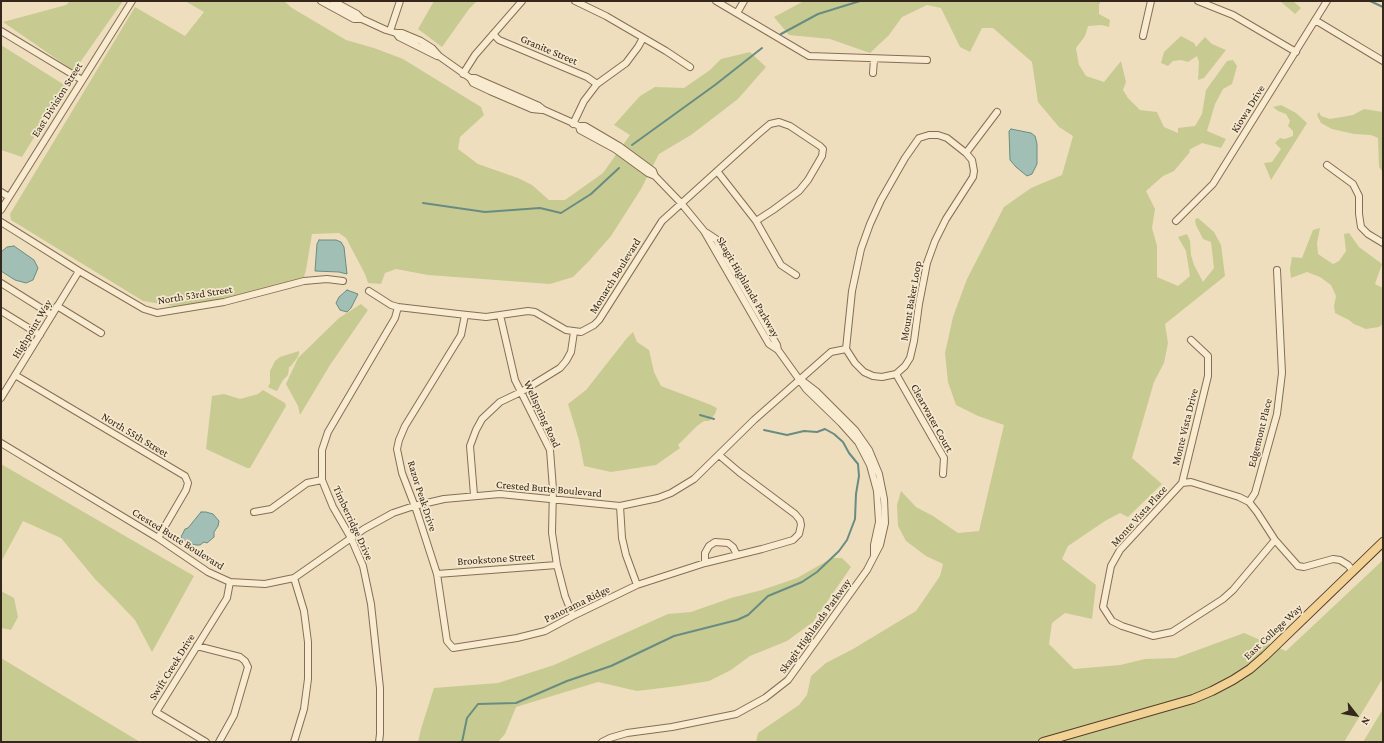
<!DOCTYPE html>
<html>
<head>
<meta charset="utf-8">
<style>
	body { margin:0 }
	#map { position:relative; width:1384px; height:743px; overflow:hidden; background:#eedebd; font-family:"Crimson Pro",serif }
	canvas { display:block }
	.frame { position:absolute; inset:0; border:2px solid #35271b; pointer-events:none }
	.north { position:absolute; left:1336px; top:695px; width:40px; height:40px; -webkit-text-stroke:3px #f5e8cd; paint-order:stroke; rotate:121deg; font-size:11px; font-weight:700; line-height:16px; text-align:center; color:#35271b }
	.north::after { content:''; display:block; margin:auto; width:14px; height:18px; background:#35271b; clip-path:polygon(50% 0,100% 100%,50% 72%,0 100%) }
</style>
</head>
<body>
<div id="map">
<canvas width="1384" height="743"></canvas>
<div class="frame"></div>
<div class="north">N</div>
</div>
<script>
const ctx = document.querySelector('canvas').getContext('2d');
ctx.lineJoin = 'round';
function paint(path, color) { ctx.fillStyle = color; ctx.fill(path, 'evenodd'); }
const toPath = rows => new Path2D(rows.map(r => 'M' + r).join(''));
function trace(path, color, width, dash) { ctx.strokeStyle = color; ctx.lineWidth = width; ctx.lineCap = dash ? 'butt' : 'round'; ctx.setLineDash(dash || []); ctx.stroke(path); }
function write(font, color, halo, rows, align = 'center') {
  ctx.font = font + ' "Crimson Pro",serif'; ctx.lineWidth = 3.5; ctx.setLineDash([]); ctx.textBaseline = 'middle'; ctx.strokeStyle = halo; ctx.fillStyle = color; for (const [text, x, y, turn = 0] of rows) {
    ctx.save(); ctx.translate(x, y); ctx.rotate((+turn || 0) * Math.PI / 180); ctx.textAlign = isNaN(turn) ? turn : align; if (halo) ctx.strokeText(text, 0, 0); ctx.fillText(text, 0, 0); ctx.restore();
  }
}
paint(toPath([
	[70,1,123,1,74,71,3,22,66,5],
	[185,1,284,1,292,8,346,40,374,48,403,59,481,107,484,115,460,137,458,149,478,164,518,178,532,185,549,200,565,200,603,173,630,135,614,125,640,96,655,87,684,88,710,70,721,59,750,52,766,67,738,99,691,135,659,154,641,189,611,236,589,261,573,277,550,284,428,275,396,269,385,273,381,284,368,283,365,274,346,238,339,233,312,234,306,270,303,280,213,302,173,306,143,301,11,220,10,214,135,7,185,36,204,12],
	[434,1,477,1,469,9,442,47,418,29],
	[804,1,1101,1,1099,5,1099,14,1110,20,1109,27,1102,25,1088,26,1085,36,1076,48,1079,65,1086,76,1104,82,1121,61,1126,82,1123,90,1128,98,1140,110,1157,112,1164,127,1178,133,1178,128,1195,126,1202,114,1206,90,1227,61,1233,60,1237,66,1232,84,1223,89,1215,104,1207,131,1226,139,1221,148,1202,143,1189,150,1190,152,1174,171,1163,176,1146,191,1155,209,1152,228,1157,246,1157,277,1178,286,1190,276,1186,251,1178,237,1187,234,1190,241,1191,255,1194,265,1203,282,1214,268,1211,242,1203,239,1196,225,1195,219,1198,218,1214,232,1221,245,1225,276,1165,324,1168,343,1164,363,1154,382,1132,458,1162,484,1128,517,1120,513,1105,521,1068,546,1062,559,1096,585,1092,619,1065,613,1052,623,1049,644,1074,669,1120,665,1145,659,1176,658,1244,633,1286,651,1383,560,1383,678,1344,742,756,742,758,733,799,705,807,695,811,676,826,663,853,649,916,611,940,576,943,564,926,556,906,541,898,526,897,505,901,491,916,507,933,516,958,533,979,531,1004,425,978,416,956,405,948,382,945,353,953,317,967,279,1004,207,1031,188,1062,175,1073,136,1059,127,1038,102,1032,62,993,28,982,28,970,52,960,47,941,8,927,5,902,17,889,35,870,53,830,39,789,35,774,17],
	[1280,1,1293,1,1301,8,1295,14],
	[1181,36,1194,43,1196,47,1205,37,1212,44,1226,50,1204,78,1198,80,1199,62,1197,56,1188,62,1181,60,1173,61,1168,66,1161,63,1164,52],
	[1,45,66,86,22,157,1,150],
	[1281,105,1296,113,1307,123,1271,180,1264,163,1272,162,1281,149,1275,143,1280,138,1285,139,1293,136,1293,131,1288,126,1290,121,1286,114,1278,111,1273,107],
	[1364,109,1383,112,1383,172,1379,167,1378,138,1371,135,1354,134,1332,129,1321,123,1317,115,1319,112,1321,116,1330,119,1353,115],
	[1320,228,1317,243,1318,254,1333,264,1339,261,1346,251,1344,234,1349,233,1359,247,1382,264,1375,284,1383,288,1383,324,1379,327,1366,329,1354,324,1349,320,1335,313,1334,306,1336,296,1331,285,1320,277,1307,272,1291,278,1290,269,1292,257,1302,258,1313,230],
	[361,304,368,310,330,365,300,415,298,406,286,384,298,358,339,318],
	[633,332,637,342,649,350,654,372,661,386,711,405,717,408,715,414,709,421,704,421,697,426,678,445,680,448,656,465,611,472,584,466,579,440,568,404,586,390,627,338],
	[299,351,299,354,297,358,291,366,289,367,288,375,283,380,278,389,277,391,274,390,268,387,270,383,270,371,275,361,280,357],
	[263,390,285,403,286,406,250,468,247,468,206,449,212,396,224,394,240,399,258,394],
	[1,464,194,576,152,652,135,620,115,599,95,579,61,538,23,521,1,562],
	[832,558,842,558,851,567,813,622,787,641,750,656,731,670,709,681,678,686,637,691,598,682,516,707,505,734,498,742,418,742,421,729,434,688,498,683,554,665,668,614,691,612,731,598,762,590,797,578],
	[1,591,14,598,18,617,11,630,1,628],
	[1,658,97,716,140,742,1,742],
	[1383,709,1383,742,1363,742]
]), '#c7cb92');
const water = toPath([
	[1011,129,1031,133,1035,136,1037,144,1037,164,1032,174,1027,176,1016,167,1010,160,1009,131,1011,129],
	[319,240,336,240,341,242,344,247,347,274,339,272,315,271,317,244,319,240],
	[14,246,34,260,38,268,33,280,26,283,15,280,1,271,1,252,7,247,14,246],
	[347,290,358,294,351,308,347,312,340,310,336,303,339,297,347,290],
	[201,512,206,512,213,514,219,521,218,526,214,532,214,537,207,543,204,542,200,545,196,545,186,542,181,537,185,529,188,528,201,512]
]);
paint(water, '#a1bfb5');
trace(water, '#698c82', 1);
trace(toPath([
	[1370,1,1383,7],
	[781,34,818,14,860,1],
	[632,145,715,85,762,48],
	[423,203,485,212,540,208,561,213,591,194,619,168],
	[700,415,714,419],
	[462,742,467,718,478,704,516,703,567,681,611,666,674,636,737,620,748,615,768,596,802,582,817,572,839,551,847,540,855,519,856,494,859,476,858,464,849,453,843,442,834,434,825,429,817,432,804,431,787,435,764,430]
]), '#698c82', 2);
const minor = toPath([
	[321,1,354,19,362,19],
	[333,1,357,14,362,19,386,30,396,33,402,33,421,41,432,48,439,56,470,78,475,78,539,106,544,110,571,122,579,126,580,130,615,149,648,173,655,176],
	[575,1,606,16,666,51,690,67],
	[716,1,809,56,927,60],
	[1198,1,1233,15,1296,52],
	[737,13,744,1],
	[1315,20,1383,61],
	[1,31,82,80],
	[390,31,400,1],
	[396,33,399,37,437,56],
	[493,34,499,40,587,77,597,84],
	[1143,36,1151,1],
	[873,73,874,59],
	[463,74,475,55,522,1],
	[470,78,473,83,490,91,532,109,542,110],
	[573,124,584,101,597,84,626,63,638,47,643,38],
	[579,126,585,126,619,146,653,171,655,176,681,203,704,231,769,344,778,350,806,389,841,423,858,442,870,465,877,491,879,522,874,545,874,555],
	[929,135,938,135,947,138,966,153,972,160,974,171,973,177,946,219,935,241,927,263,919,304,914,341,910,358,905,366,896,374,882,377,873,376,864,372,855,363,846,349,852,291,861,249,870,224,881,200,905,158,919,138,929,135],
	[966,153,997,112],
	[1327,165,1353,184,1359,196,1359,214,1361,227,1368,234,1383,243],
	[717,171,756,221,781,265,796,275],
	[1,192,9,197],
	[1,210,132,1],
	[1176,221,1213,184,1327,1],
	[1,222,79,271,144,309,157,313,224,302,304,281,327,279,343,281],
	[707,233,716,239,719,245,777,345,778,350],
	[1,283,52,315],
	[369,291,391,305,398,307,458,314,486,317,528,311,535,312,566,330,581,332,594,325,599,320,662,221,757,135,770,124,779,122,790,126,820,146,823,149,822,156,808,180,799,191,773,210,756,221],
	[57,306,101,333],
	[1,311,40,335],
	[465,315,461,335,405,426,399,440,397,449,402,473,417,512,437,574,447,641,453,648,517,638,545,631,573,616,637,585,705,563,762,549,793,540,799,534,801,525,800,520,795,514,739,472,719,455],
	[500,315,515,380,550,450,553,489,552,533,557,565,565,596,573,616],
	[1191,340,1208,356,1208,376,1182,483,1120,550,1111,566,1103,607,1112,621,1122,626,1153,636,1172,632,1223,599,1233,590,1275,540],
	[896,374,944,458,943,474],
	[15,375,185,476,188,483,186,490,158,538],
	[1,398,79,271],
	[1,443,158,538,208,572,230,582,265,584,294,578,364,529,393,513,414,506,444,499,500,494,620,506,658,498,671,493,694,479,754,420,831,352,846,349],
	[1182,483,1191,482,1239,497,1249,502,1257,512,1275,540,1298,566,1304,567,1333,559,1340,560,1348,565,1353,571],
	[474,495,470,446,476,430,482,419,500,402,521,392,560,368,566,361,571,352,574,332],
	[1249,502,1255,493,1277,414,1282,373,1277,270],
	[620,506,622,538,626,555,637,585],
	[254,512,271,509,307,483,322,480],
	[705,563,705,553,709,546,715,542,728,543,733,547,737,555],
	[437,574,557,565],
	[197,646,240,657,245,661,248,667,234,715,219,742],
	[206,742,156,712,227,598,230,582],
	[294,742,304,709,308,679,308,642,304,611,294,578],
	[379,742,380,734,380,688,371,604,363,566,351,538,333,507,322,480,322,450,328,432,395,318,398,307],
	[602,742,610,738,627,733,672,727,736,714,765,698,788,680,867,570,880,545,885,523,884,499,879,474,869,450,855,430,817,392,800,379]
]);
const major = toPath([
	[1043,742,1193,699,1212,691,1233,680,1250,669,1265,656,1383,542]
]);
trace(minor, '#866e56', 8);
trace(major, '#533c2b', 10);
trace(minor, '#f9ebd0', 6);
trace(major, '#f2d294', 8);
write('11px', '#35271b', '#f5e8cd', [
	["Granite Street",549,50,23],
	["East Division Street",57,100,-58],
	["Kiowa Drive",1248,109,-58],
	["Monarch Boulevard",615,276,-58],
	["Skagit Highlands Parkway",748,287,60],
	["North 53rd Street",195,295,-9],
	["Mount Baker Loop",911,301,-80],
	["Highpoint Way",32,329,-59],
	["Wellspring Road",542,414,65],
	["Clearwater Court",932,418,61],
	["Monte Vista Drive",1185,427,-76],
	["Edgemont Place",1260,433,-76],
	["North 55th Street",135,435,31],
	["Crested Butte Boulevard",549,489,5],
	["Razor Peak Drive",422,496,72],
	["Monte Vista Place",1139,516,-48],
	["Timberridge Drive",353,523,65],
	["Crested Butte Boulevard",178,539,32],
	["Brookstone Street",496,559,-4],
	["Panorama Ridge",577,604,-26],
	["Skagit Highlands Parkway",815,626,-54],
	["East College Way",1273,632,-43],
	["Swift Creek Drive",172,667,-58]
]);
</script>
</body>
</html>
